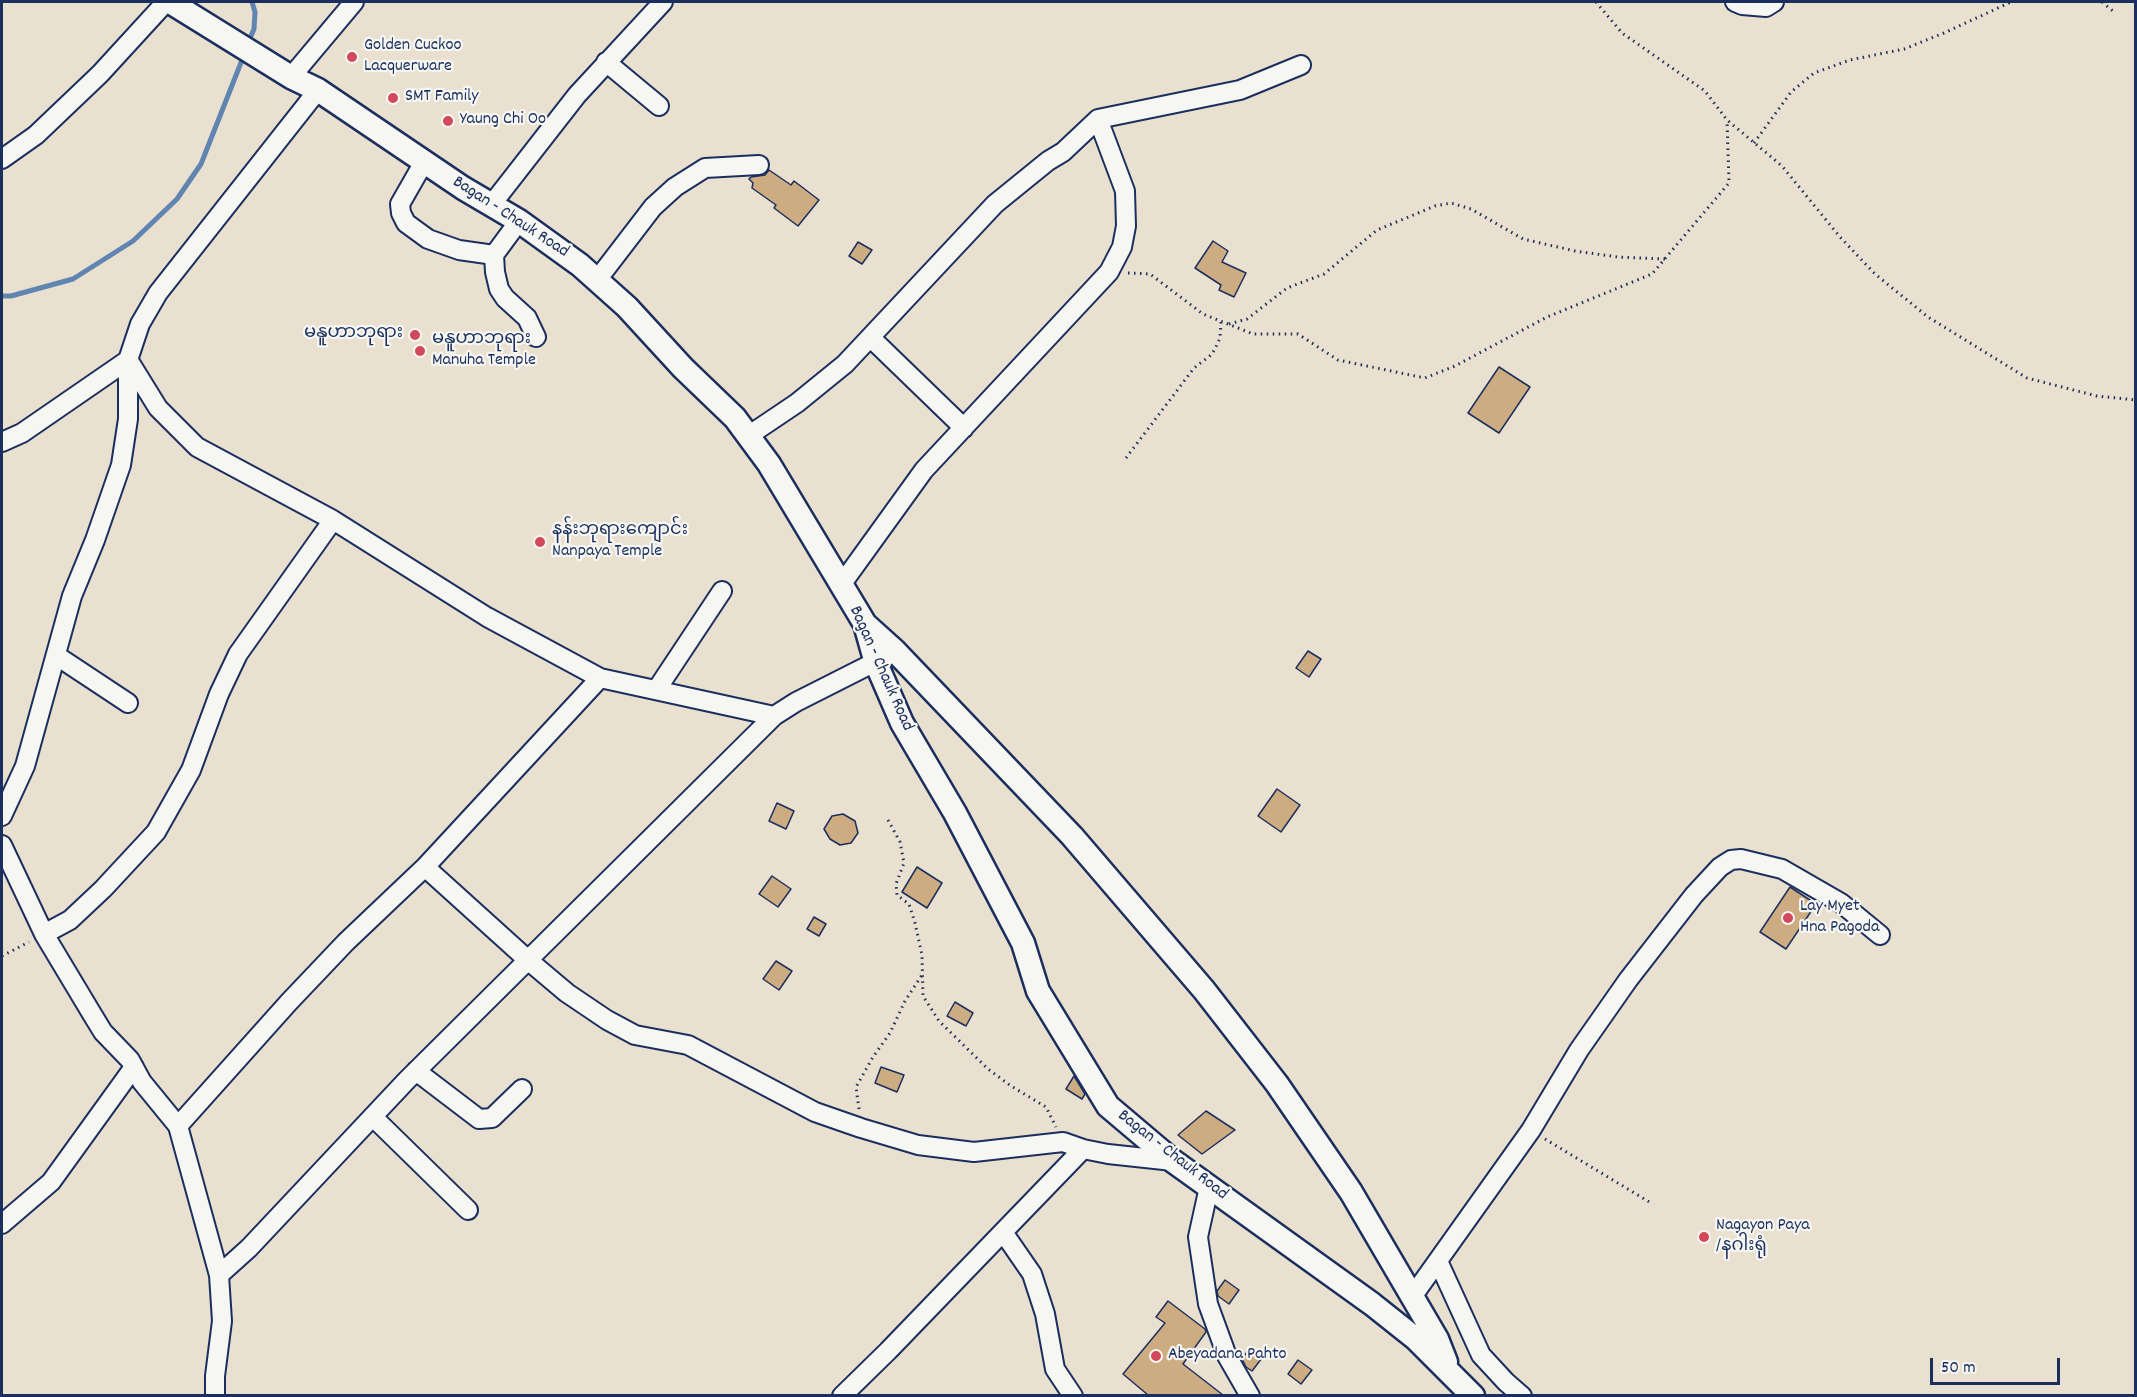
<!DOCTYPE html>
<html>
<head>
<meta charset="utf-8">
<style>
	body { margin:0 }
	#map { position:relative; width:2137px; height:1397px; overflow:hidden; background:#eae0d0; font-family:Dekko,sans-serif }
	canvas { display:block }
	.frame { position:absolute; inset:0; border:3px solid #1b2f5e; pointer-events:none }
	.scale { position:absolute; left:1930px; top:1358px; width:130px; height:27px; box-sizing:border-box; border:3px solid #1b2f5e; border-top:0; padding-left:8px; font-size:18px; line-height:21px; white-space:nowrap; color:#1b2f5e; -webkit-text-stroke:4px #f6f6f2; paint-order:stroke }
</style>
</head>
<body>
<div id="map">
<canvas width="2137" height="1397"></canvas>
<div class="frame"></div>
<div class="scale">50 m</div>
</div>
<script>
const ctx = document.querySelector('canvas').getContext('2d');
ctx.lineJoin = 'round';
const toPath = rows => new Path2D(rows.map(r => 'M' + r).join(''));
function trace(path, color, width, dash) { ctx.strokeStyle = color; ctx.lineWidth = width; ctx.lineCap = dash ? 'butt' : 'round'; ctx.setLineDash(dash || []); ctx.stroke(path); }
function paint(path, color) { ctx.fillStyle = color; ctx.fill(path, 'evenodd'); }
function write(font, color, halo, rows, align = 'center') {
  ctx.font = font + ' Dekko,"Noto Sans Myanmar",sans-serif'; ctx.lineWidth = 4.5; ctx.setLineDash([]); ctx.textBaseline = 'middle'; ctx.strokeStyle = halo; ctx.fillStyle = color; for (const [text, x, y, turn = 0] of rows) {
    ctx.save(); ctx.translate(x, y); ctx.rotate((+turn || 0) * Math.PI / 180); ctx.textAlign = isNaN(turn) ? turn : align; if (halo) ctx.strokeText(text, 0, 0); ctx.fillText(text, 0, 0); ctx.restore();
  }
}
trace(toPath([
	[248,43,254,29,255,12,252,2],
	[2,296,11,296,73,279,133,241,177,199,201,164,244,55]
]), '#6085b1', 5);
const building = toPath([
	[769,170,791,185,794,181,819,200,798,226,774,208,776,205,752,188,753,183,749,179,751,177,765,175,769,170],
	[1213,241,1228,251,1222,262,1246,273,1234,297,1219,290,1221,285,1195,268,1213,241],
	[858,242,872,250,862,264,849,256,858,242],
	[1499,367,1530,387,1499,433,1468,413,1499,367],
	[1308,651,1321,659,1309,677,1296,668,1308,651],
	[1277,789,1300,805,1281,832,1258,816,1277,789],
	[777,803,794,811,786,829,769,821,777,803],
	[843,814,855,821,858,833,851,843,840,845,830,839,824,829,832,816,843,814],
	[917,867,942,883,927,908,902,892,917,867],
	[772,876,791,889,778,907,759,894,772,876],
	[1790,887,1816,904,1786,949,1760,932,1790,887],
	[814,917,826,924,819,936,807,929,814,917],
	[776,961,792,971,779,990,763,979,776,961],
	[955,1002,973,1013,966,1026,947,1016,955,1002],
	[881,1067,904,1075,897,1092,875,1083,881,1067],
	[1074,1076,1085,1094,1082,1099,1066,1089,1074,1076],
	[1206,1111,1235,1130,1202,1154,1178,1135,1206,1111],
	[1225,1280,1239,1290,1229,1304,1218,1296,1217,1291,1225,1280],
	[1168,1301,1205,1329,1206,1332,1183,1364,1223,1395,1148,1395,1123,1374,1165,1323,1156,1317,1168,1301],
	[1250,1348,1262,1358,1252,1371,1246,1367,1242,1359,1250,1348],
	[1298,1360,1312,1370,1301,1384,1288,1374,1298,1360]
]);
paint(building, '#ceac81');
trace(building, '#1b2f5e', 1.5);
const minor = toPath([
	[1735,2,1742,5,1766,7,1774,2],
	[606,62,659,106],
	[291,77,354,2],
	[2,159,36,135,100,74,166,2],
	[424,162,400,204,401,213,406,223,428,239,459,250,494,255],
	[492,204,577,95,663,2],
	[519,221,494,255,495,272,499,289,505,298,527,318,536,337],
	[597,280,653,207,675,187,705,168,759,165],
	[871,338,964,428],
	[129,361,158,408,197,447,333,520,487,617,600,678,774,716],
	[748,436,797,403,845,364,995,204,1048,161,1063,152,1098,119,1240,90,1301,65],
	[2,442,22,433,128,360],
	[841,585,924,470,1109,272,1122,247,1126,226,1125,191,1098,119],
	[57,656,128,703],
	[657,689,722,591],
	[2,816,25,766,72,596,95,540,121,465,128,419,128,360,140,324,158,293,318,90],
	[2,845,44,934,92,1014,103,1032,130,1060,142,1082,178,1126,219,1275,222,1321,215,1376,215,1396],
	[425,867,529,961,567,993,607,1020,635,1035,688,1045,815,1112,861,1128,918,1145,974,1152,1063,1142,1083,1149,1108,1154,1173,1161],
	[44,934,70,920,103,889,156,832,191,770,219,694,238,654,333,520],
	[416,1071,479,1119,492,1118,522,1089],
	[373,1117,468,1210],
	[178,1126,289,1002,346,942,425,867,600,678],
	[1209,1187,1198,1237,1208,1304,1227,1356,1250,1396],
	[2,1224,51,1182,134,1067],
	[1003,1232,1032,1274,1045,1314,1055,1369,1073,1396],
	[1438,1261,1481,1355,1506,1382,1522,1396],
	[219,1275,249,1248,407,1080,774,716,796,702,887,656],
	[1412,1297,1531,1130,1579,1050,1628,980,1694,895,1720,867,1731,860,1741,859,1782,869,1841,903,1880,935],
	[842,1396,888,1351,1083,1149]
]);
const major = toPath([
	[170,2,291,77,318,90,463,188,519,221,580,265,627,307,683,368,735,418,769,464,865,624,876,663,902,723,955,813,1023,943,1038,991,1108,1106,1173,1161,1372,1304,1416,1339,1473,1396],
	[865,624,895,651,1072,836,1204,990,1277,1084,1351,1192,1437,1339,1446,1362]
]);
trace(minor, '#1b2f5e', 22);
trace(major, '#1b2f5e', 27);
trace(toPath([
	[1596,2,1622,33,1705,91,1727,120,1782,166,1840,237,1875,274,1928,317,2027,378,2097,396,2136,400],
	[2102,2,2113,11],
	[1754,143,1791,92,1814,73,1850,60,1904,49,1944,33,2011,2],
	[1128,273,1150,274,1203,314,1253,334,1298,334,1338,360,1425,378,1455,366,1547,317,1652,274,1729,183,1727,120],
	[1229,324,1247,319,1287,288,1324,274,1377,230,1435,206,1451,203,1471,209,1523,239,1575,251,1618,257,1665,259],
	[1126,458,1194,368,1211,355,1215,349,1220,338,1221,322],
	[888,820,900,842,904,863,896,884,897,895,909,904,915,923,922,955,923,996,939,1021,988,1069,1011,1086,1046,1107,1056,1127],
	[2,956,29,942],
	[859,1109,856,1087,873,1057,890,1033,905,1001,922,975],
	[1545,1139,1651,1203]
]), '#1b2f5e', 3, [1.5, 4.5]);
trace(minor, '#f6f6f2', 18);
trace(major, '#f6f6f2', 22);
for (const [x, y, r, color] of [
	[352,57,6,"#d1495b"],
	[393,98,6,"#d1495b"],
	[448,121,6,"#d1495b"],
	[415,335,6,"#d1495b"],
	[420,351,6,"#d1495b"],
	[540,542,6,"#d1495b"],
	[1788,918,6,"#d1495b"],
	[1704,1237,6,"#d1495b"],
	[1156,1356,6,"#d1495b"]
]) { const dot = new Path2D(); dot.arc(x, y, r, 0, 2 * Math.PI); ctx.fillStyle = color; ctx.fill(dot); trace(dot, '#f6f6f2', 2); }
write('18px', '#1b2f5e', '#f6f6f2', [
	["Golden Cuckoo",364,47],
	["Lacquerware",364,68],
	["SMT Family",405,98],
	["Yaung Chi Oo",460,121],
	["မနူဟာဘုရား",403,335,"right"],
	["မနူဟာဘုရား",432,341],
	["Manuha Temple",432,362],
	["နန်းဘုရားကျောင်း",552,532],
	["Nanpaya Temple",552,553],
	["Lay Myet",1800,908],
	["Hna Pagoda",1800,929],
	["Nagayon Paya",1716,1227],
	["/နဂါးရုံ",1716,1248],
	["Abeyadana Pahto",1168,1356]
], 'left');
write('18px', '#1b2f5e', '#f6f6f2', [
	["Bagan - Chauk Road",510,218,33],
	["Bagan - Chauk Road",880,669,66],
	["Bagan - Chauk Road",1172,1156,38]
]);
</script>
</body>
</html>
